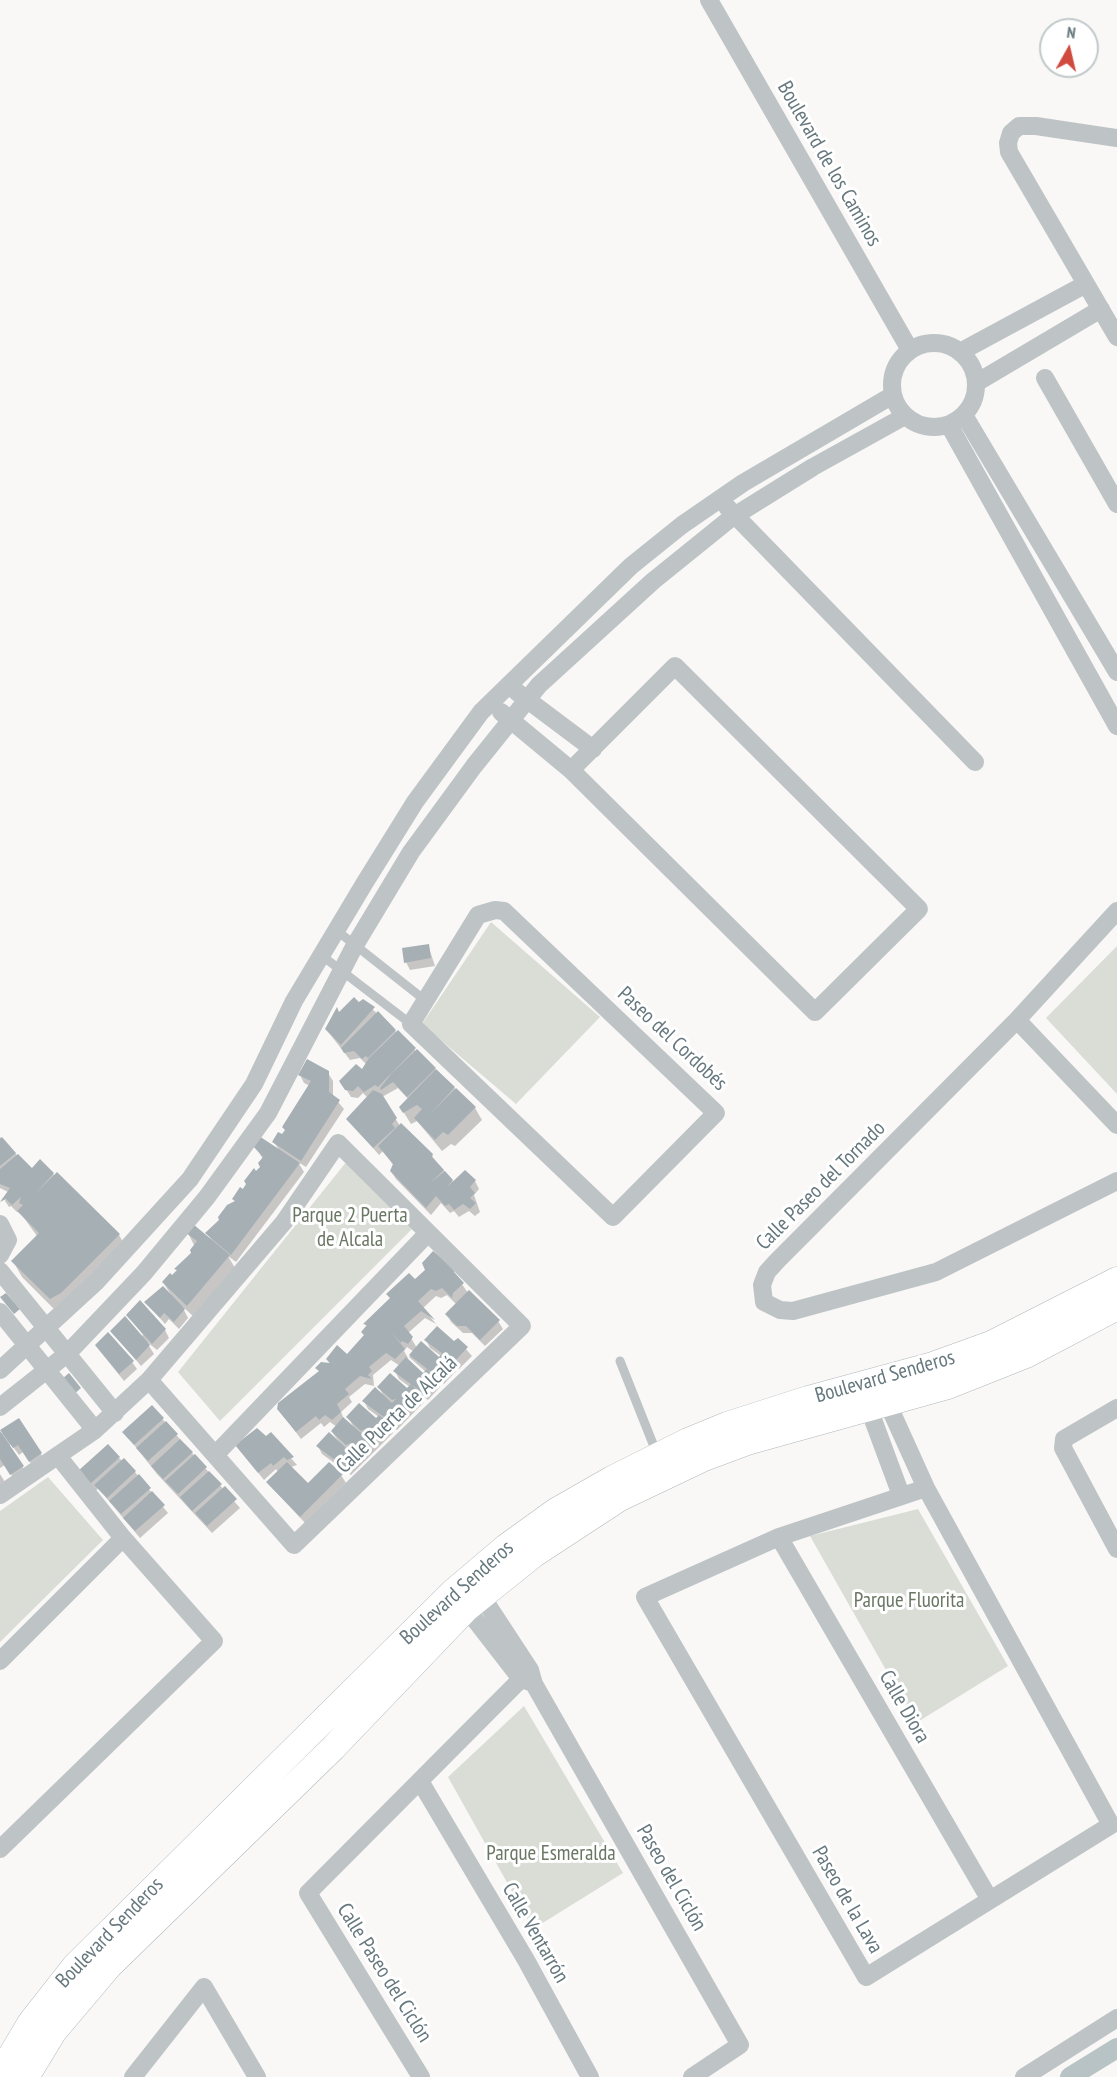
<!DOCTYPE html>
<html>
<head>
<meta charset="utf-8">
<style>
	body { margin:0 }
	#map { position:relative; width:1117px; height:2077px; overflow:hidden; background:#f9f8f7; font-family:"PT Sans Narrow",sans-serif }
	canvas { display:block }
	.north { position:absolute; left:1039px; top:18px; width:60px; height:60px; box-sizing:border-box; background:#fff; border:2px solid #c2c9cb; border-radius:50%; rotate:8deg; font-size:16px; font-weight:700; line-height:24px; text-align:center; color:#66787e }
	.north::after { content:''; display:block; margin:auto; width:21px; height:27px; background:#d14a3f; clip-path:polygon(50% 0,100% 100%,50% 72%,0 100%) }
</style>
</head>
<body>
<div id="map">
<canvas width="1117" height="2077"></canvas>
<div class="north">N</div>
</div>
<script>
const ctx = document.querySelector('canvas').getContext('2d');
ctx.lineJoin = 'round';
function paint(path, color) { ctx.fillStyle = color; ctx.fill(path, 'evenodd'); }
const toPath = rows => new Path2D(rows.map(r => 'M' + r).join(''));
function trace(path, color, width, dash) { ctx.strokeStyle = color; ctx.lineWidth = width; ctx.lineCap = dash ? 'butt' : 'round'; ctx.setLineDash(dash || []); ctx.stroke(path); }
function write(font, color, halo, rows, align = 'center') {
  ctx.font = font + ' "PT Sans Narrow",sans-serif'; ctx.lineWidth = 6; ctx.setLineDash([]); ctx.textBaseline = 'middle'; ctx.strokeStyle = halo; ctx.fillStyle = color; for (const [text, x, y, turn = 0] of rows) {
    ctx.save(); ctx.translate(x, y); ctx.rotate((+turn || 0) * Math.PI / 180); ctx.textAlign = isNaN(turn) ? turn : align; if (halo) ctx.strokeText(text, 0, 0); ctx.fillText(text, 0, 0); ctx.restore();
  }
}
paint(toPath([
	[491,922,600,1017,516,1104,422,1024],
	[1117,946,1117,1094,1046,1018],
	[347,1161,412,1229,220,1421,178,1372],
	[48,1477,103,1540,0,1642,0,1511],
	[918,1509,1008,1666,916,1723,810,1536],
	[524,1706,623,1873,533,1929,448,1777]
]), '#daddd6');
paint(toPath([
	[428,945,435,966,410,970,406,962],
	[363,1000,475,1108,482,1120,455,1146,451,1144,442,1151,417,1121,411,1124,401,1108,409,1100,398,1088,382,1097,400,1126,431,1155,454,1183,475,1181,479,1189,474,1195,480,1212,475,1216,469,1211,459,1217,454,1211,450,1213,441,1203,431,1215,396,1179,391,1171,394,1166,383,1151,379,1155,348,1119,368,1098,363,1093,358,1098,351,1097,346,1089,367,1065,360,1058,350,1060,326,1029,339,1014],
	[328,1073,333,1081,333,1096,344,1109,306,1167,298,1162,304,1172,236,1262,228,1256,235,1268,194,1317,182,1306,188,1318,179,1329,169,1319,165,1324,146,1302,171,1295,163,1282,172,1278,178,1272,176,1269,193,1254,194,1245,188,1233,213,1243,207,1233,235,1203,234,1199,262,1167,263,1159,254,1145,279,1150,274,1142,282,1136,310,1086,304,1083,300,1075],
	[0,1137,31,1170,53,1174,119,1235,128,1251,60,1315,22,1277,13,1261,37,1236,19,1211,17,1212,11,1206,9,1207,5,1201,8,1192,0,1188],
	[446,1261,468,1293,498,1321,503,1329,485,1346,472,1333,463,1333,451,1322,447,1314,456,1304,447,1295,441,1298,436,1296,423,1308,436,1324,425,1318,408,1333,417,1348,439,1359,441,1356,430,1348,426,1340,454,1344,458,1340,472,1356,459,1369,451,1363,456,1371,444,1384,435,1378,440,1387,428,1400,420,1394,424,1402,397,1430,388,1423,393,1433,351,1475,322,1454,318,1446,339,1442,332,1432,337,1427,330,1422,324,1427,321,1423,301,1439,278,1409,330,1364,327,1359,347,1356,365,1336,362,1332,367,1327,365,1324,415,1281],
	[407,1347,414,1352,409,1357,426,1372,423,1375,406,1359,408,1358,404,1351],
	[391,1360,400,1366,395,1371,399,1379,410,1387,407,1390,379,1387,384,1397,364,1401,368,1409,379,1417,376,1421,348,1417,354,1428,344,1419,341,1412,352,1402,349,1397,365,1384,374,1386,373,1375],
	[128,1315,165,1330,169,1338,157,1350,146,1341,154,1354,141,1366,112,1331,141,1337,143,1335],
	[96,1346,132,1362,137,1369,124,1381],
	[152,1407,240,1508,212,1533,157,1474,124,1432],
	[3,1431,41,1454,45,1461,34,1468,23,1452,19,1455,11,1444,9,1446,27,1474,16,1482,5,1465,0,1468,0,1435],
	[270,1434,297,1465,291,1467,308,1485,341,1475,346,1483,305,1523,268,1483,278,1472,276,1469,264,1480,237,1446,266,1438],
	[119,1458,135,1472,168,1513,140,1538,98,1488,96,1491,84,1479],
	[0,1474,8,1487,0,1493]
]), '#0003');
trace(toPath([
	[1070,2077,1117,2048]
]), '#b7c3c5', 20);
paint(toPath([
	[429,944,431,958,404,963,402,948],
	[354,997,359,1002,363,999,375,1007,341,1045,325,1029,337,1007,339,1012],
	[378,1011,396,1030,368,1058,366,1056,362,1059,354,1051,344,1053,341,1048],
	[398,1030,416,1048,378,1087,375,1085,364,1092,358,1086,353,1091,345,1090,339,1081,356,1064,362,1069,369,1058],
	[417,1049,436,1068,407,1097,393,1082,381,1090,380,1088,392,1073],
	[307,1059,329,1071,329,1092,340,1100,301,1161,272,1142,278,1132,282,1134,285,1130,282,1127,311,1081,298,1075],
	[436,1069,455,1087,431,1113,456,1088,476,1107,448,1135,443,1132,435,1140,414,1118,422,1109,417,1105,403,1113,399,1107],
	[373,1090,382,1094,397,1118,392,1124,395,1128,373,1148,346,1119],
	[401,1123,433,1154,432,1157,444,1170,430,1183,445,1171,453,1180,446,1188,465,1170,476,1180,470,1187,475,1193,470,1198,476,1203,470,1209,463,1204,454,1210,449,1204,445,1206,436,1196,426,1208,390,1171,393,1164,378,1146],
	[259,1136,300,1163,231,1255,205,1233,219,1220,218,1217,227,1205,235,1201,232,1199,240,1187,243,1189,246,1184,244,1181,254,1168,256,1171,260,1167,258,1163,263,1157,252,1145],
	[2,1137,16,1153,0,1166,0,1139],
	[18,1154,32,1168,40,1159,54,1173,36,1193,57,1172,120,1234,61,1293,50,1299,11,1261,39,1233,17,1211,23,1205,19,1203,21,1197,12,1205,6,1199,0,1202,10,1188,0,1184,0,1169],
	[193,1224,230,1255,187,1306,162,1282,170,1273,172,1275,177,1270,174,1269,191,1253,190,1250,197,1241,186,1233],
	[433,1251,455,1269,454,1272,464,1283,453,1293,452,1298,442,1288,436,1291,431,1289,418,1301,435,1320,421,1311,404,1326,413,1337,408,1344,402,1341,401,1343,391,1332,405,1349,395,1359,386,1353,369,1367,372,1371,368,1375,372,1379,360,1376,345,1389,349,1394,337,1404,341,1412,332,1420,325,1415,319,1420,316,1416,296,1432,277,1409,278,1403,319,1371,315,1368,321,1362,330,1363,326,1359,337,1345,347,1354,364,1335,361,1332,367,1325,363,1324,390,1298,386,1294,409,1273,415,1279,425,1270,422,1263],
	[163,1286,185,1309,174,1322,164,1313,160,1318,144,1302],
	[469,1290,500,1320,480,1340,466,1326,457,1326,445,1314],
	[6,1293,20,1309,14,1314,0,1297],
	[140,1300,166,1329,152,1344,126,1315],
	[125,1316,150,1345,136,1360,110,1331],
	[437,1326,454,1341,458,1338,468,1347,454,1362,424,1340],
	[108,1332,134,1361,119,1374,95,1345],
	[421,1341,439,1357,442,1353,453,1363,439,1378,409,1355],
	[406,1357,423,1373,427,1369,437,1379,423,1393,393,1371],
	[69,1373,81,1388,74,1394,62,1379],
	[390,1373,407,1388,411,1384,421,1394,392,1423,362,1401,375,1387,392,1403,396,1399,392,1400,377,1387],
	[359,1403,376,1418,379,1415,390,1424,346,1468,316,1446,329,1432,346,1448,350,1443,346,1445,331,1431,343,1417,361,1433,364,1429,361,1431,346,1417],
	[152,1405,164,1418,134,1445,122,1432],
	[19,1418,42,1453,29,1462,18,1445,13,1448,0,1430],
	[166,1421,178,1434,148,1461,136,1448],
	[257,1428,266,1436,271,1432,294,1457,287,1460,284,1457,273,1466,271,1463,258,1473,235,1445],
	[0,1431,24,1466,10,1475,0,1459],
	[180,1439,193,1452,163,1479,151,1466],
	[108,1444,120,1457,90,1484,78,1471],
	[195,1454,207,1467,178,1494,165,1481],
	[124,1458,136,1471,107,1498,94,1485],
	[287,1462,308,1483,329,1462,343,1474,300,1517,266,1482],
	[209,1471,222,1484,192,1511,180,1497],
	[139,1474,151,1488,121,1514,109,1501],
	[225,1486,237,1499,207,1526,195,1513],
	[152,1491,165,1505,135,1531,123,1518]
]), '#a6afb3');
const secondary = toPath([
	[0,2074,31,2022,75,1966,453,1592,506,1547,556,1511,612,1479,688,1441,727,1425,808,1399,933,1365,991,1344,1117,1280],
	[26,2077,54,2031,109,1966,333,1748,467,1608,533,1555,620,1498,704,1458,747,1442,948,1386,1026,1355,1117,1307]
]);
trace(secondary, '#b1b8bb', 27);
trace(toPath([
	[336,930,426,1001],
	[321,955,411,1024],
	[620,1361,657,1454]
]), '#bec4c6', 9);
trace(toPath([
	[709,0,910,350],
	[1117,138,1036,126,1019,126,1011,133,1008,143,1009,152,1117,337],
	'892 385a42 42 0 1 1 84 0a42 42 0 1 1-84 0Z',
	[960,352,1086,284],
	[1045,378,1117,504],
	[976,383,1101,309],
	[964,415,1117,672],
	[949,425,1117,726],
	[727,507,975,762],
	[675,666,919,909,815,1012,571,770,675,666],
	[517,692,593,749],
	[501,712,571,770],
	[495,910,504,911,716,1113,613,1217,411,1024,478,915,495,910],
	[1117,911,1017,1020,777,1261,767,1272,762,1285,764,1302,780,1310,793,1311,936,1272,1117,1181],
	[1017,1020,1117,1125],
	[0,1224,8,1240,0,1255],
	[0,1271,115,1413],
	[0,1312,95,1430],
	[0,1370,97,1281,190,1179,254,1084,294,1001,364,884,415,802,481,712,631,566,682,525,743,483,893,395],
	[883,1393,926,1488,1111,1825,866,1977,645,1597,779,1537,926,1488],
	[865,1398,901,1495],
	[0,1407,67,1354,144,1273,207,1197,268,1113,355,945,411,852,474,766,539,685,653,581,731,518,813,467,905,416],
	[1117,1408,1064,1439,1063,1448,1117,1549],
	[215,1455,428,1233],
	[0,1495,95,1430,149,1380,284,1222,338,1143,522,1326,294,1545,149,1380],
	[779,1537,990,1900],
	[475,1586,530,1670,534,1684,740,2045,692,2077],
	[459,1599,521,1679,533,1683],
	[0,1661,123,1538],
	[420,1781,526,1960,590,2077],
	[0,1849,214,1641,123,1538,58,1456],
	[133,2077,204,1987,257,2077],
	[421,2077,308,1893,530,1670],
	[1024,2077,1117,2018]
]), '#bec4c6', 18);
trace(secondary, '#fff', 26);
write('21px', '#66787e', '#fff', [
	["Boulevard de los Caminos",829,164,60],
	["Paseo del Cordobés",672,1039,43],
	["Calle Paseo del Tornado",821,1186,-45],
	["Boulevard Senderos",885,1377,-16],
	["Calle Puerta de Alcalá",397,1415,-44],
	["Boulevard Senderos",457,1593,-42],
	["Calle Diora",904,1707,60],
	["Paseo del Ciclón",671,1878,60],
	["Paseo de la Lava",847,1900,60],
	["Boulevard Senderos",110,1933,-46],
	["Calle Ventarrón",535,1933,60],
	["Calle Paseo del Ciclón",384,1973,58]
]);
write('21px', '#6b7765', '#fff', [
	["Parque 2 Puerta",350,1216],
	["de Alcala",350,1240],
	["Parque Fluorita",909,1601],
	["Parque Esmeralda",551,1854]
]);
</script>
</body>
</html>
